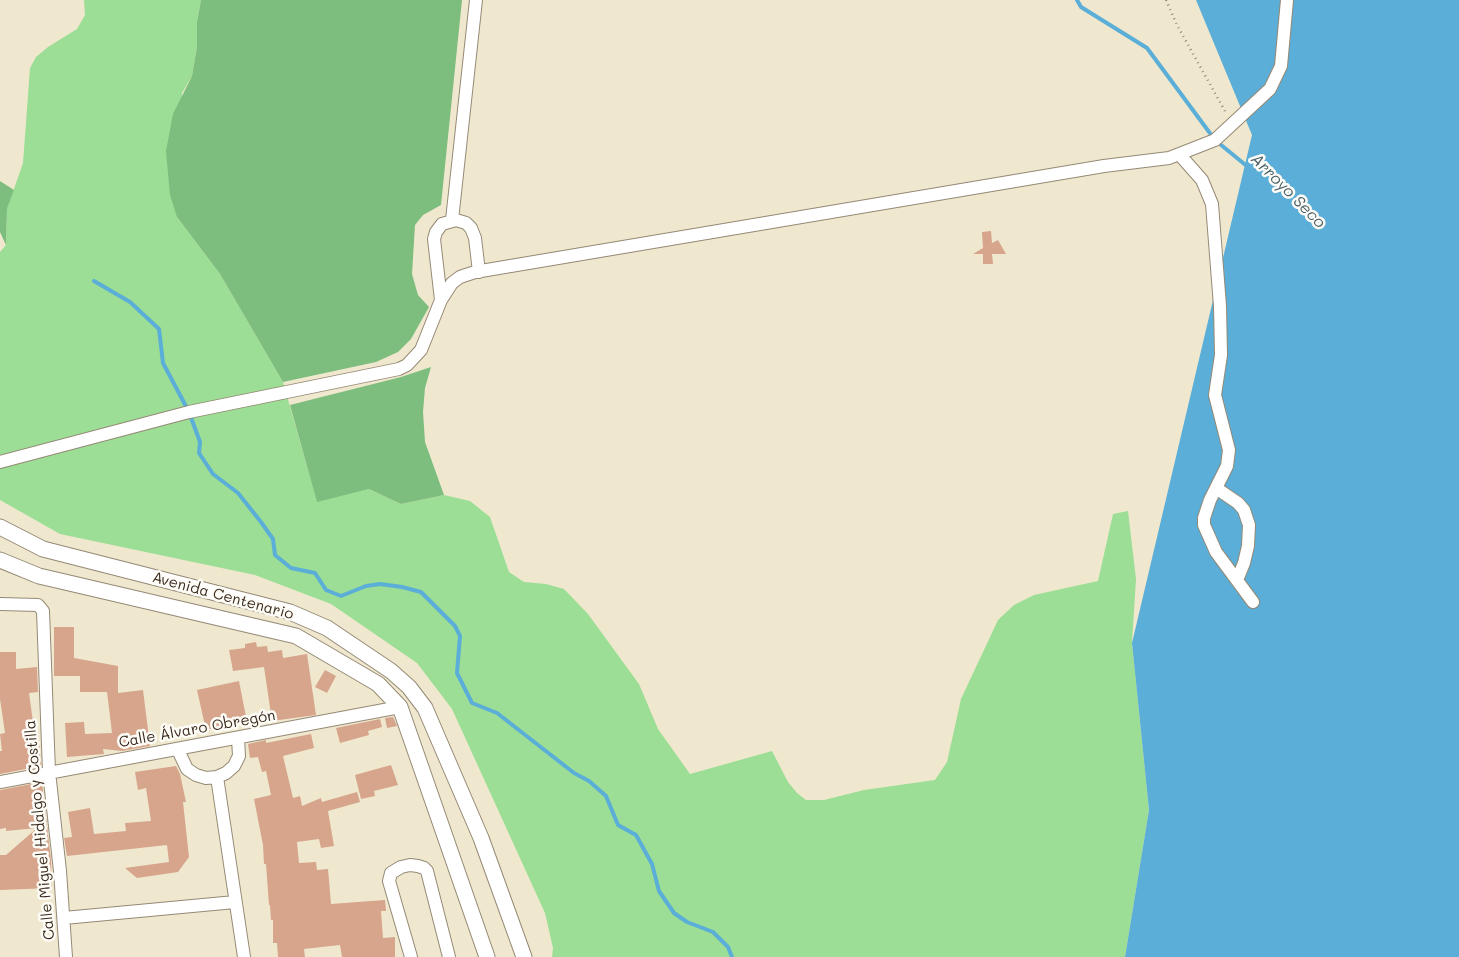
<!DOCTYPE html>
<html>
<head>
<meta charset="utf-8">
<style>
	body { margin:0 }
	canvas { display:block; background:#efe8ce }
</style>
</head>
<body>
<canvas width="1459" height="957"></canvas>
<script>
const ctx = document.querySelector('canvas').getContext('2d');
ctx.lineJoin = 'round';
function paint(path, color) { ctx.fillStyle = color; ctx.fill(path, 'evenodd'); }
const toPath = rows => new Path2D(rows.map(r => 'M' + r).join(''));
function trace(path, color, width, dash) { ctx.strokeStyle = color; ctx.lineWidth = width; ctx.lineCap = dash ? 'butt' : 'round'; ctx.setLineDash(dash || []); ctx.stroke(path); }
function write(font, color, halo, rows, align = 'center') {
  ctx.font = font + ' Mali,sans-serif'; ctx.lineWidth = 5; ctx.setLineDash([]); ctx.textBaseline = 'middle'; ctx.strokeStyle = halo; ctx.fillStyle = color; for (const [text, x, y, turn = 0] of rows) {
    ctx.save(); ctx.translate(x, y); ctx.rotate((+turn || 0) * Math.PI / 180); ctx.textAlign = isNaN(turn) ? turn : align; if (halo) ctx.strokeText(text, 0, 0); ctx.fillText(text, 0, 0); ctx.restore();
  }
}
paint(toPath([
	[84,0,201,0,197,22,197,47,192,76,182,93,177,217,220,274,283,382,317,501,369,489,401,504,444,495,470,501,490,517,509,572,524,582,546,584,564,589,588,614,639,684,658,729,690,774,772,751,788,782,797,793,806,800,824,800,864,790,935,780,947,762,961,699,998,620,1014,605,1034,595,1098,581,1113,514,1128,511,1136,579,1132,643,1149,810,1125,957,552,957,553,948,545,913,452,709,417,663,331,604,255,575,60,534,0,500,0,252,6,245,7,209,23,163,30,68,36,57,48,47,77,29,85,15]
]), '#9cde95');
paint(toPath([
	[201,0,462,0,441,205,423,215,415,225,412,274,418,295,429,307,411,339,398,352,376,362,283,382,220,274,177,217,170,195,166,151,173,114,192,76,197,47,197,22],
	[0,181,14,190,7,209,6,245,0,232],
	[431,367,425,388,423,412,425,442,444,495,401,504,369,489,317,502,290,405,401,377]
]), '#7dbd7e');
paint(toPath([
	[1196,0,1459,0,1459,957,1125,957,1149,810,1132,643,1252,135]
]), '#5baed7');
trace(toPath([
	[1077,0,1081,7,1147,48,1215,140,1248,167],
	[94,281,130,302,159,329,163,363,189,412,200,442,199,453,213,474,238,493,261,522,273,539,275,555,291,568,315,573,326,590,341,596,366,586,380,584,402,587,421,592,455,626,460,636,457,673,472,703,497,713,574,773,589,781,606,796,618,825,636,835,652,864,659,891,674,913,687,922,713,932,728,947,732,957]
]), '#5baed7', 4);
paint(toPath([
	[991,231,992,243,998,240,1006,254,992,254,993,264,983,264,983,254,973,254,983,248,982,232],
	[54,627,74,627,74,658,118,666,118,693,143,690,150,746,122,751,103,749,104,754,67,757,65,723,84,722,85,734,112,733,107,692,80,692,80,676,54,676],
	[256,642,257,647,267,646,268,652,282,650,283,658,307,654,316,715,272,721,264,667,233,671,229,650,245,648,245,644],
	[0,652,16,652,16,669,37,667,38,692,29,693,34,729,38,729,41,766,0,774,0,751,2,751,0,734,5,733,0,699],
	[325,670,336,676,327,693,315,687],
	[239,681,247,722,206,730,197,690],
	[393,717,397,726,387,728,385,718],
	[380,719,382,727,368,731,369,735,340,743,336,728],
	[311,734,314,748,283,756,293,798,300,796,302,806,321,798,322,802,357,792,360,802,328,811,334,846,321,848,319,839,297,842,299,863,316,862,317,870,328,869,331,904,385,900,386,911,381,911,383,938,395,937,395,957,342,957,340,945,304,949,305,957,278,957,277,943,273,943,273,920,271,920,270,905,269,905,266,864,264,864,263,845,254,799,271,795,266,771,262,772,258,757,250,758,248,744,266,740,266,743],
	[391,765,398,785,374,791,375,796,361,799,355,775],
	[176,766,180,774,186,802,183,802,189,857,178,872,137,878,125,868,169,862,167,845,67,856,64,838,72,837,68,812,90,808,94,834,126,831,125,823,151,821,146,788,138,790,135,772],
	[42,782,51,860,52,888,0,890,0,855,6,855,37,828,6,831,6,828,0,829,0,790]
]), '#d6a58c');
const minor = toPath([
	[1179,154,1202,180,1212,204,1220,306,1221,355,1215,395,1229,450,1227,466,1210,500,1204,518,1204,525,1216,552,1253,602],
	[452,220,476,0],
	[441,300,434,239,436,232,442,224,456,220,466,223,471,228,475,238,479,272],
	[0,462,189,412,399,369,407,365,421,350,441,300,452,283,460,277,475,272,1104,166,1169,158,1215,140,1270,89,1281,66,1287,0],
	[1216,488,1238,503,1244,510,1249,525,1248,546,1244,563,1237,580],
	[0,604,38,605,43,611,49,772,60,871,66,957],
	[178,750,187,769,196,775,206,778,217,777,226,773,234,766,239,756,238,738],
	[217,777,244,957],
	[0,782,400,707],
	[64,918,235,902],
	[411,957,389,881,391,873,401,867,410,865,418,866,424,868,427,871,449,957]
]);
const major = toPath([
	[0,527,43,549,290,612,327,628,391,671,409,687,425,708,481,838,524,957],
	[0,560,39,576,52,579,296,636,378,684,400,707,487,957]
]);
trace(minor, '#958976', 14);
trace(major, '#958976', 17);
trace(toPath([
	[1166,0,1177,25,1226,113]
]), '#958976', 2.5, [1, 4]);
trace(minor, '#fff', 12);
trace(major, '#fff', 15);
write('15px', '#3b2a1e', '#fdfcf7', [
	["Avenida Centenario",223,596,15],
	["Calle Álvaro Obregón",197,729,-10],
	["Calle Miguel Hidalgo y Costilla",40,830,-95]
]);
write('italic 16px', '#485f68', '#fdfcf7', [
	["Arroyo Seco",1288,191,45]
]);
</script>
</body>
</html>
